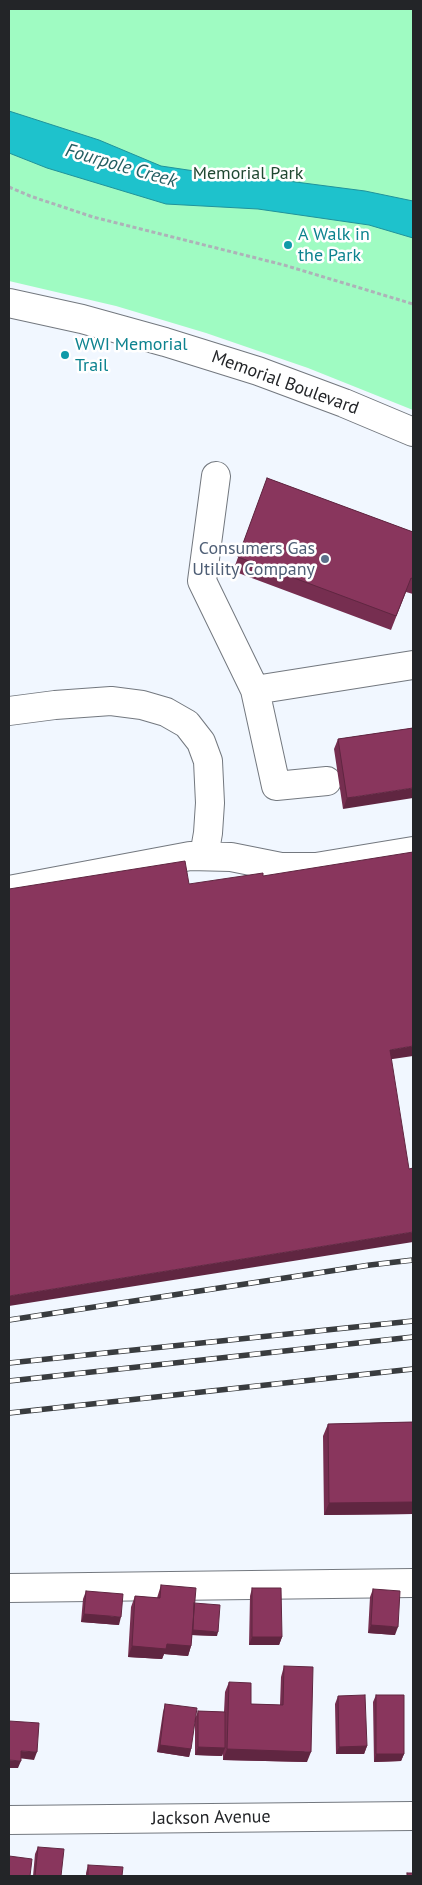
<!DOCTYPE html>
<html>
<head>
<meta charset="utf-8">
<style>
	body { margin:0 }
	#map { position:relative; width:422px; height:1885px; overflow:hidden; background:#f1f7ff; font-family:"PT Sans",sans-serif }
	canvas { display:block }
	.frame { position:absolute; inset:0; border:10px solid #232528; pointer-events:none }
</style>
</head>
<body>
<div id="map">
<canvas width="422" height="1885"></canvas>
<div class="frame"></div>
</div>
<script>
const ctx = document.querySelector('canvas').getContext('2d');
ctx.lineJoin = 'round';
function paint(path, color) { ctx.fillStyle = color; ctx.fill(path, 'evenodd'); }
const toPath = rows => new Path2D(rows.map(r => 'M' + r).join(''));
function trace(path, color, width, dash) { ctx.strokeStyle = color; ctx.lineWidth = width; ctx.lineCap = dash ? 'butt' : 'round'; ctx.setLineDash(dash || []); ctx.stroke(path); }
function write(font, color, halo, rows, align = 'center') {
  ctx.font = font + ' "PT Sans",sans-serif'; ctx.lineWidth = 5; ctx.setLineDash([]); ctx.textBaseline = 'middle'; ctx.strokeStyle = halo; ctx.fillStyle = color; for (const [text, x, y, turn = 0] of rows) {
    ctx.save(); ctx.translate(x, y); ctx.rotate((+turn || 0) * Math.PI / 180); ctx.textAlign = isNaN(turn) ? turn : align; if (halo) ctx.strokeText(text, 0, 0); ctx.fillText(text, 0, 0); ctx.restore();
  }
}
paint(toPath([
	[9,9,413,9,413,410,308,368,206,333,116,306,9,281]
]), '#9ffbc2');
const water = toPath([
	[9,111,99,140,161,166,228,176,288,181,365,191,413,201,413,238,369,225,258,209,166,204,47,168,9,153,9,111]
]);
paint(water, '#1ec2cc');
trace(water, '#20939b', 1);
const minor = toPath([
	[9,303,82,319,165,342,258,371,344,403,413,432],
	[216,476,202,581,255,690],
	[9,711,55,705,111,701,142,705,166,712,187,724,201,742,208,761,210,803,208,833,204,856],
	[327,781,276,786,255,690,413,665],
	[9,890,190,856,231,857,281,867,316,867,413,851],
	[9,1588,413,1583],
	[9,1820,413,1816]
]);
trace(minor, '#73787f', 30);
trace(toPath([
	[9,187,30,196,93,217,284,265,413,304]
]), '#adb2b8', 3, [4, 2.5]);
trace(minor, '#fff', 28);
const rail = toPath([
	[9,1320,370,1265,413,1260],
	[9,1363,413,1321],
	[9,1381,413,1337],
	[9,1413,413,1369]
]);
trace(rail, '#393c3f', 5.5);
trace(rail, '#fff', 4, [11]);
paint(toPath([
	[267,478,413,532,413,594,406,592,391,630,233,571],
	[413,728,343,809,334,749,338,739],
	[413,1422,413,1514,324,1515,323,1436,328,1424],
	[161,1585,194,1603,217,1636,192,1635,191,1646,188,1656,164,1654,162,1659,128,1657,131,1607,135,1596,157,1598],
	[252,1588,282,1637,279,1645,249,1645,250,1596],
	[373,1589,395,1635,368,1633,370,1597],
	[86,1591,119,1625,81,1622,83,1599],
	[284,1666,307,1762,223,1760,223,1753,222,1756,195,1755,195,1719,198,1711,224,1712,225,1692,229,1682,251,1704,280,1705,281,1677],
	[376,1695,404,1754,401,1761,374,1762,373,1702],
	[338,1696,367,1746,364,1754,336,1754,335,1704],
	[165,1704,191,1749,189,1757,157,1752,163,1712],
	[38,1847,61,1876,33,1876,35,1854],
	[88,1865,122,1876,86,1876,86,1873]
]), '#762e50');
paint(toPath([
	[413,788,413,798,343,809,347,798],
	[413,1046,413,1056,386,1060,390,1050],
	[413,1232,413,1242,9,1306,9,1296],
	[413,1502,413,1514,324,1515,329,1503],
	[84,1614,121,1617,119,1625,81,1622],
	[371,1625,398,1627,395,1635,368,1633],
	[192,1630,218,1632,217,1636,191,1635],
	[252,1637,282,1637,279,1645,249,1645],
	[167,1644,191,1646,188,1656,164,1654,162,1659,128,1657,132,1646],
	[160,1745,191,1749,189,1757,157,1752],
	[367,1746,364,1754,336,1754,339,1747],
	[198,1747,225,1748,222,1756,195,1755],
	[227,1749,311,1752,307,1762,223,1760],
	[21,1751,37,1752,34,1760,18,1758],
	[376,1754,404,1754,401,1761,374,1762],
	[9,1760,21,1761,18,1768,9,1768]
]), '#602641');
const building = toPath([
	[267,478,413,532,413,579,411,578,396,616,238,557,267,478],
	[413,728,413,788,347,798,338,739,413,728],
	[413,852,413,1046,390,1050,409,1169,413,1168,413,1232,9,1296,9,889,185,861,189,884,263,873,263,876,413,852],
	[413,1422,413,1502,329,1503,328,1424,413,1422],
	[161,1585,196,1588,191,1646,167,1644,166,1649,132,1646,135,1596,160,1598,161,1585],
	[252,1588,281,1588,282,1637,252,1637,252,1588],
	[373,1589,400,1591,398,1627,371,1625,373,1589],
	[86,1591,123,1594,121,1617,84,1614,86,1591],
	[194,1603,220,1605,218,1632,193,1630,194,1603],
	[284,1666,313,1667,311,1752,227,1749,229,1682,251,1683,251,1704,283,1705,284,1666],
	[365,1695,367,1746,339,1747,338,1696,365,1695],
	[376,1695,404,1695,404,1754,376,1754,376,1695],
	[165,1704,197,1708,191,1749,160,1745,165,1704],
	[198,1711,225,1712,225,1748,198,1747,198,1711],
	[9,1721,39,1723,37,1752,21,1751,21,1761,9,1760,9,1721],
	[38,1847,64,1849,61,1876,35,1876,38,1847],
	[9,1856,32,1859,30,1876,9,1876,9,1856],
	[88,1865,123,1867,122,1876,88,1876,88,1865],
	[407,1873,413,1873,413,1876,407,1876,407,1873]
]);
paint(building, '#89365d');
trace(building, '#602641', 1);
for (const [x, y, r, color] of [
	[288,245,5,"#0f9aa8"],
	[65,355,5,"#0f9aa8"],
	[325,559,5,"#5c6f8a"]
]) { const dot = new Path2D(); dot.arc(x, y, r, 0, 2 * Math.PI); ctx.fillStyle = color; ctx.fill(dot); trace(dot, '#fff', 2); }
write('18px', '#204831', '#fff', [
	["Memorial Park",248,174]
]);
write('18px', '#0d838f', '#fff', [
	["A Walk in",298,235],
	["the Park",298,256],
	["WWI Memorial",75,345],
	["Trail",75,366]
], 'left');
write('18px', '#232528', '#fff', [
	["Memorial Boulevard",285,383,20],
	["Jackson Avenue",211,1818,-1]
]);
write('18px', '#4e5e75', '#fff', [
	["Consumers Gas",315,549],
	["Utility Company",315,570]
], 'right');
write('italic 19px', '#245f63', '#fff', [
	["Fourpole Creek",121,166,16]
]);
</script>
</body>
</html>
